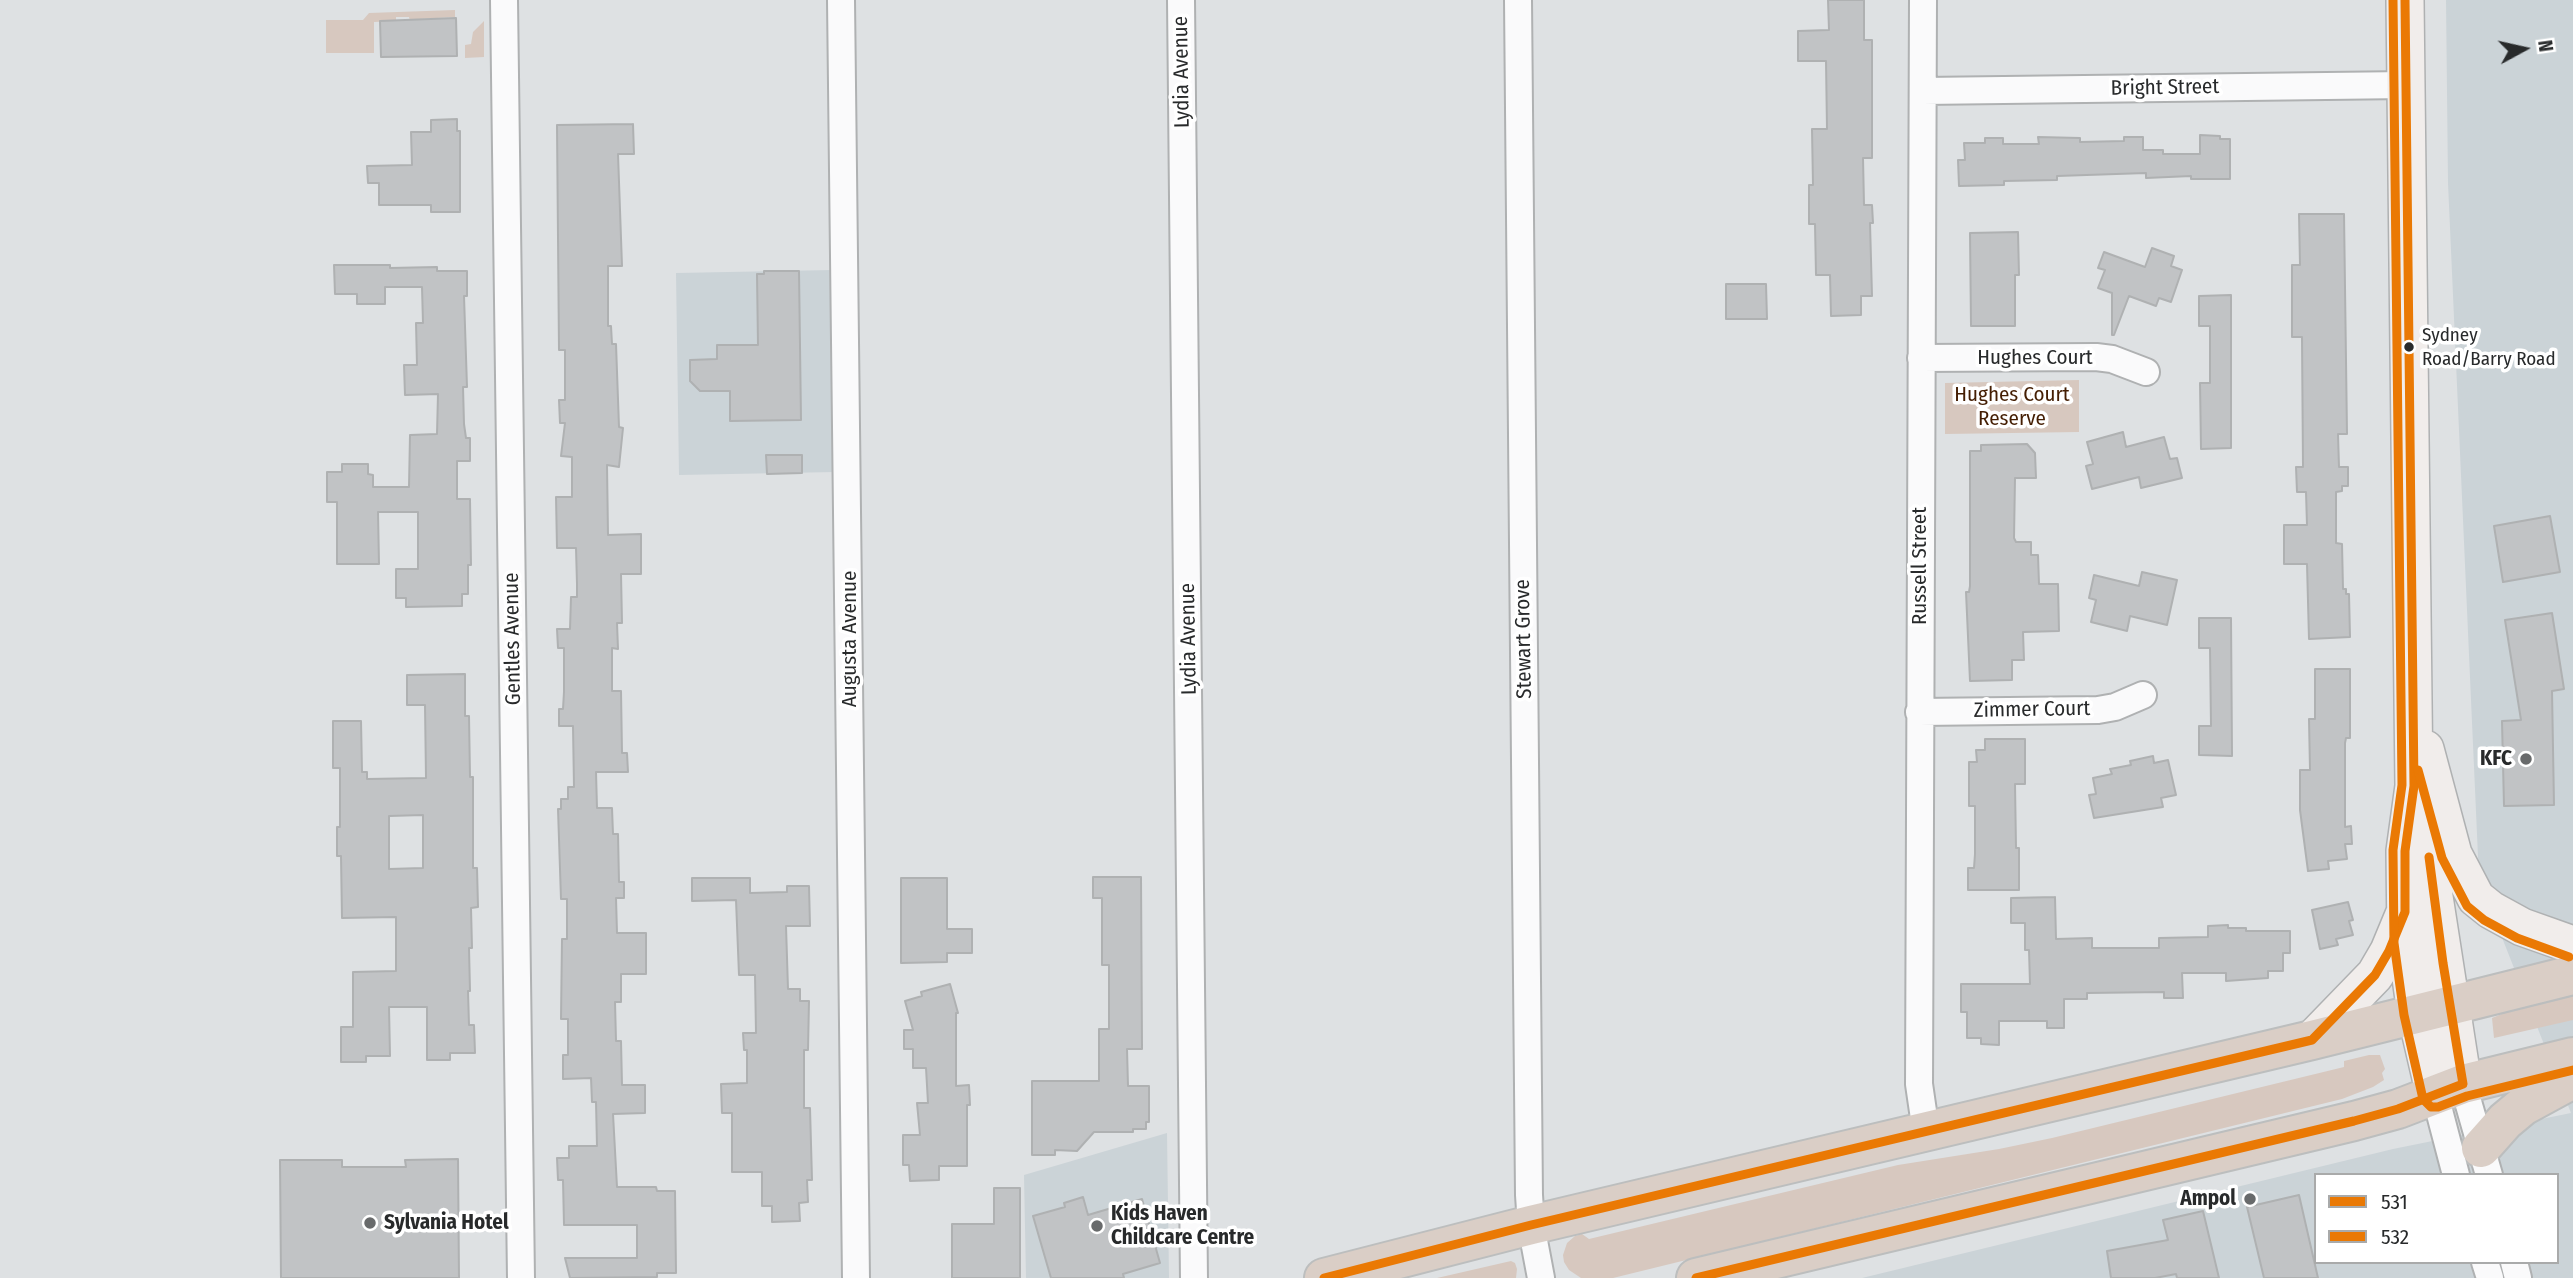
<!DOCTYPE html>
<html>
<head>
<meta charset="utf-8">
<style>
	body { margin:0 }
	#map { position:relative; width:2573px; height:1278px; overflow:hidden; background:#dee1e3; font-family:"Fira Sans Condensed",sans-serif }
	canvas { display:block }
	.legend { position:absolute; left:2314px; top:1173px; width:245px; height:91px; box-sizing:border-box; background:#fff; border:2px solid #a9aaaa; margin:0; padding:9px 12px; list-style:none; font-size:21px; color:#282a2b }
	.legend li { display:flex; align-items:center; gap:14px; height:35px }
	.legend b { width:35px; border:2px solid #a9aaaa }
	.north { position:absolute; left:2489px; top:14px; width:70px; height:70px; -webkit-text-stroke:5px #fff; paint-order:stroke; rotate:82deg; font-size:19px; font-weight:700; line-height:28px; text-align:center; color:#282a2b }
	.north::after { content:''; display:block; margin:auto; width:24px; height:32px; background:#282a2b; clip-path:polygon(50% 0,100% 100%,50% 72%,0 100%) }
</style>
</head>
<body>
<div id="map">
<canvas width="2573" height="1278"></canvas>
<ul class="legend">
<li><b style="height:9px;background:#ea7904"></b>531</li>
<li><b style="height:9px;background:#ea7904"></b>532</li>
</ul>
<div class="north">N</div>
</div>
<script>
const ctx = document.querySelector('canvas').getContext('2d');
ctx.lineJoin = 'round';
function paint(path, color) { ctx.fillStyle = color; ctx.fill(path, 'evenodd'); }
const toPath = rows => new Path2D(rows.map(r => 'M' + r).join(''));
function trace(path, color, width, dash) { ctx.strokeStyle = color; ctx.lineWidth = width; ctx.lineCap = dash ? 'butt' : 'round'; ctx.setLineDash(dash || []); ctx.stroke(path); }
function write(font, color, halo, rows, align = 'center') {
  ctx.font = font + ' "Fira Sans Condensed",sans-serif'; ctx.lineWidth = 7; ctx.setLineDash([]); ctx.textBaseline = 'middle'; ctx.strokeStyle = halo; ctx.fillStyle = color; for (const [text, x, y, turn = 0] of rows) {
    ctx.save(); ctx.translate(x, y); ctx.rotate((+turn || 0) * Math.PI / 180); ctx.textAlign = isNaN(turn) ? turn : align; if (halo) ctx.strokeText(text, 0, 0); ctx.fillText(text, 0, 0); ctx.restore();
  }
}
paint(toPath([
	[2446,0,2573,0,2573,1278,1862,1278,2393,1149,2571,1113,2479,879,2448,183],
	[2316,1175,2557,1175,2557,1262,2316,1262],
	[833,270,836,472,679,475,676,273],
	[1167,1133,1169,1278,1026,1278,1024,1175]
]), '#cbd3d7');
paint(toPath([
	[455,10,455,17,419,19,415,21,410,21,409,17,396,17,396,21,374,22,374,53,326,53,326,20,363,20,369,13],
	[484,21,484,57,465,58,465,45,471,44,473,32],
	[2079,380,2079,432,1945,434,1945,383],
	[2573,994,2573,1020,2494,1038,2492,1018,2519,1007],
	[2369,1055,2380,1055,2385,1069,2382,1073,2384,1080,2373,1087,2342,1099,1613,1278,1581,1278,1569,1270,1564,1262,1563,1255,1567,1243,1575,1236,1582,1234,1589,1239,1898,1165,1999,1149,2052,1138,2344,1067,2344,1061],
	[1511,1261,1515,1263,1517,1269,1516,1278,1437,1278]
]), '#d7c8bf');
const building = toPath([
	[1828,0,1864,0,1864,40,1872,40,1872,158,1863,158,1864,205,1872,205,1873,223,1870,223,1872,296,1861,296,1861,315,1831,316,1830,275,1816,275,1815,224,1809,224,1809,185,1813,185,1812,129,1827,129,1826,61,1798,61,1798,31,1829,30,1828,0],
	[456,18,457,56,381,57,380,21,456,18],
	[457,119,457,131,460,131,460,212,431,212,431,205,379,205,379,183,368,183,367,166,412,165,411,132,431,132,431,120,457,119],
	[633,124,634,154,618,154,622,266,608,266,608,326,611,326,612,344,616,344,619,427,623,428,619,467,607,465,608,535,641,534,641,574,621,574,622,623,617,623,618,649,612,648,612,691,621,691,622,753,627,753,628,772,596,772,597,808,612,808,613,834,618,834,619,882,624,882,624,898,616,898,617,933,646,933,646,974,621,974,621,1002,615,1002,616,1041,621,1041,622,1085,645,1085,645,1113,613,1114,617,1187,656,1187,657,1191,675,1191,676,1273,657,1273,657,1277,570,1278,565,1258,637,1258,637,1225,564,1225,563,1180,558,1180,557,1158,569,1158,569,1146,597,1146,596,1102,592,1102,591,1078,563,1079,563,1055,568,1055,568,1019,561,1019,562,939,567,939,567,899,561,899,558,809,561,809,561,799,568,799,568,787,574,787,573,726,559,726,559,709,563,709,564,692,564,648,558,648,557,629,570,629,571,597,577,597,577,584,576,548,557,548,556,497,572,497,572,457,561,456,565,423,560,423,559,400,565,400,565,350,559,350,557,125,633,124],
	[2200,135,2220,136,2220,139,2230,139,2230,179,2191,179,2191,176,2146,178,2146,173,2057,176,2057,180,2004,181,2004,185,1959,186,1958,160,1965,160,1964,143,1985,143,1985,138,2003,138,2003,144,2039,144,2038,137,2080,138,2080,142,2124,141,2124,137,2143,137,2143,150,2163,150,2163,154,2200,154,2200,135],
	[2299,214,2344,214,2347,434,2338,434,2339,467,2348,467,2348,486,2342,486,2342,491,2336,492,2336,543,2342,544,2343,589,2346,589,2346,594,2349,594,2350,637,2309,639,2307,564,2284,564,2284,525,2307,525,2306,492,2297,492,2296,467,2303,467,2302,337,2292,337,2292,265,2300,265,2299,214],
	[2018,232,2019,275,2015,275,2015,326,1971,326,1970,233,2018,232],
	[2152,248,2174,256,2171,266,2182,270,2171,302,2159,298,2156,306,2129,296,2114,335,2112,335,2112,293,2098,288,2105,270,2098,268,2104,252,2145,267,2152,248],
	[334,265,390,265,390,268,437,267,437,271,467,271,467,296,464,296,467,387,463,387,464,424,466,438,470,438,470,461,457,461,457,499,470,499,471,565,468,565,468,594,462,594,462,606,406,607,406,598,396,598,396,569,418,569,418,512,378,512,379,564,337,564,337,502,327,502,327,472,342,472,342,464,368,464,368,474,373,475,373,487,409,487,410,435,437,434,438,394,405,395,404,365,417,365,416,323,423,323,422,287,385,287,385,304,357,304,357,294,335,294,334,265],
	[764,271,799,271,801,420,730,421,730,391,700,391,690,381,690,360,717,359,717,345,758,345,757,274,764,274,764,271],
	[1726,284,1766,284,1767,319,1726,319,1726,284],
	[2231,295,2231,448,2201,449,2200,383,2210,383,2210,326,2199,326,2199,296,2231,295],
	[2123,432,2126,447,2164,437,2170,459,2177,458,2182,478,2141,488,2139,477,2092,489,2086,466,2093,464,2087,442,2123,432],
	[2027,444,2035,453,2036,478,2015,478,2014,538,2016,542,2031,542,2031,555,2038,555,2039,584,2058,584,2059,631,2023,632,2024,660,2012,660,2012,680,1970,681,1966,592,1969,592,1970,586,1970,451,1981,451,1981,445,2027,444],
	[766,455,802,455,802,473,767,474,766,455],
	[2550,516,2560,572,2503,582,2494,526,2550,516],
	[2142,572,2177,580,2167,625,2130,616,2127,631,2091,622,2096,600,2089,598,2094,575,2139,586,2142,572],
	[2552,613,2564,689,2552,691,2554,805,2504,806,2502,721,2521,720,2505,620,2552,613],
	[2199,618,2231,618,2232,756,2199,755,2199,726,2211,726,2210,648,2199,648,2199,618],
	[2315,669,2350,669,2350,738,2346,738,2345,743,2345,827,2351,826,2352,844,2345,844,2347,859,2328,861,2329,869,2308,871,2300,810,2300,770,2310,770,2309,719,2315,719,2315,669],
	[465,674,465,716,469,716,470,777,473,777,473,868,477,868,478,907,471,908,472,948,469,948,470,991,468,991,469,1025,474,1025,475,1053,450,1053,450,1060,427,1060,427,1007,389,1007,390,1056,366,1056,366,1062,341,1062,341,1027,353,1027,353,972,396,971,396,917,342,918,341,856,337,856,337,827,340,827,340,768,333,768,333,721,361,721,362,772,367,772,367,779,426,778,425,705,407,705,407,675,465,674],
	[423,815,423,868,389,869,389,816,423,815],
	[1985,739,2025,739,2025,784,2015,784,2016,848,2019,848,2019,890,1968,890,1968,868,1974,868,1975,854,1975,806,1969,806,1969,762,1977,762,1976,750,1985,750,1985,739],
	[2153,756,2154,763,2168,760,2176,795,2161,798,2163,807,2094,818,2089,795,2096,794,2093,778,2112,774,2110,769,2131,765,2130,761,2153,756],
	[1093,877,1141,877,1142,1049,1127,1049,1128,1086,1149,1086,1149,1122,1146,1122,1146,1129,1133,1129,1133,1132,1094,1132,1077,1151,1055,1150,1055,1155,1032,1155,1032,1081,1099,1081,1099,1029,1109,1029,1109,965,1102,965,1102,898,1093,898,1093,877],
	[692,878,750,878,750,893,787,892,787,886,809,886,810,926,786,926,788,989,800,989,800,1001,809,1001,808,1050,804,1050,804,1108,810,1108,812,1180,807,1180,808,1202,799,1203,800,1221,772,1222,772,1206,762,1206,762,1172,732,1172,732,1113,722,1113,721,1084,747,1083,747,1050,744,1050,743,1033,756,1033,755,975,739,975,736,900,692,901,692,878],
	[901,878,947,878,947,929,972,929,972,953,947,953,947,962,901,963,901,878],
	[2055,897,2056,939,2092,938,2092,948,2159,948,2159,938,2208,937,2208,926,2228,925,2228,928,2246,928,2246,931,2290,931,2290,953,2283,953,2283,971,2268,971,2268,978,2226,981,2226,973,2182,973,2183,998,2164,998,2164,992,2087,993,2087,999,2064,999,2064,1028,2047,1028,2047,1021,1999,1021,1999,1045,1981,1044,1981,1038,1967,1038,1967,1012,1961,1012,1961,984,2030,984,2029,950,2025,950,2025,923,2011,923,2011,898,2055,897],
	[2348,902,2353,920,2349,921,2353,935,2336,939,2338,945,2320,949,2312,910,2348,902],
	[950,984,958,1013,956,1013,956,1086,969,1085,970,1105,967,1105,967,1166,939,1166,939,1180,910,1181,909,1165,903,1165,903,1135,920,1135,917,1103,928,1103,926,1068,913,1068,913,1049,904,1049,904,1030,913,1030,905,1001,922,996,921,992,950,984],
	[458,1159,459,1278,281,1278,280,1160,342,1160,342,1167,406,1167,405,1160,458,1159],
	[994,1188,1020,1188,1020,1278,952,1278,952,1224,994,1224,994,1188],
	[2299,1195,2318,1278,2264,1278,2247,1207,2299,1195],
	[1083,1197,1088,1215,1142,1199,1160,1263,1123,1274,1124,1278,1051,1278,1033,1216,1065,1207,1064,1203,1083,1197],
	[2203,1211,2219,1278,2177,1278,2176,1274,2155,1278,2111,1278,2107,1251,2168,1240,2163,1220,2203,1211]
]);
paint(building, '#c1c3c5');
trace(building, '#afb1b2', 2);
const street = toPath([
	[504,0,521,1278],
	[841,0,856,1278],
	[1181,0,1194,1278],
	[1518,0,1529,1195,1531,1225,1541,1278],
	[1923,0,1919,1084,1926,1132],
	[1923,91,2407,85],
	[1921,358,2096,357,2112,359,2146,372],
	[1919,712,2098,710,2115,707,2143,695],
	[2463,1084,2489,1175],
	[2435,1095,2456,1175],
	[2485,1262,2490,1278],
	[2514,1262,2518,1278]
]);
const secondary = toPath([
	[2405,0,2414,786,2405,851,2406,943,2416,1013,2435,1095],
	[2425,749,2453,854,2476,898,2491,910,2522,927,2573,945],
	[2422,819,2463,1084],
	[2312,1040,2375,975,2389,951,2404,915]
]);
const highway = toPath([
	[2481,1148,2505,1121,2523,1106,2573,1079],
	[1324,1278,1531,1225,2312,1040,2573,975],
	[1696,1278,2354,1121,2398,1109,2463,1084,2573,1057]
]);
trace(street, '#afb1b2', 30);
trace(secondary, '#afb1b2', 40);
trace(highway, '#bcbebe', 42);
trace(street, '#fafafb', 26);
trace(secondary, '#f1edeb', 37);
trace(highway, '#dacec6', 38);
trace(toPath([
	[1324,1278,1531,1225,2312,1040,2375,975,2389,951,2405,912,2405,851,2414,786,2405,0],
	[1696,1278,2354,1121,2398,1109,2463,1084,2443,963,2429,857]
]), '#ea7904', 9);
trace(toPath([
	[2393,0,2402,785,2393,850,2394,943,2404,1015,2423,1099,2431,1107,2438,1107,2467,1096,2573,1070],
	[2418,770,2442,858,2467,906,2484,920,2517,938,2569,957]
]), '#ea7904', 9);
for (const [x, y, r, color] of [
	[2409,347,6,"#282a2b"],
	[2526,759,7,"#686a6b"],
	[2250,1199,7,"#686a6b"],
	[370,1223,7,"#686a6b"],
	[1097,1226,7,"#686a6b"]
]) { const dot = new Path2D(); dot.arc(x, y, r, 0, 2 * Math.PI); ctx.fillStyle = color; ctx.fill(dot); trace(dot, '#fff', 2.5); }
write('19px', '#282a2b', '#fff', [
	["Sydney",2422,336],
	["Road/Barry Road",2422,360]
], 'left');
write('21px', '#282a2b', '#fff', [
	["Lydia Avenue",1182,72,-91],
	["Bright Street",2165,88,-1],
	["Hughes Court",2035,358],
	["Russell Street",1920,566,-90],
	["Gentles Avenue",513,639,-91],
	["Augusta Avenue",850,639,-90],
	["Lydia Avenue",1189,639,-91],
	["Stewart Grove",1524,639,-91],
	["Zimmer Court",2032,710,-1]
]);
write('21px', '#441e03', '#fff', [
	["Hughes Court",2012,395],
	["Reserve",2012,419]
]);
write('bold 21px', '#282a2b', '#fff', [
	["KFC",2512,759],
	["Ampol",2236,1199],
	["Kids Haven",1111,1214,"left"],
	["Childcare Centre",1111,1238,"left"],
	["Sylvania Hotel",384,1223,"left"]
], 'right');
</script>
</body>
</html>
